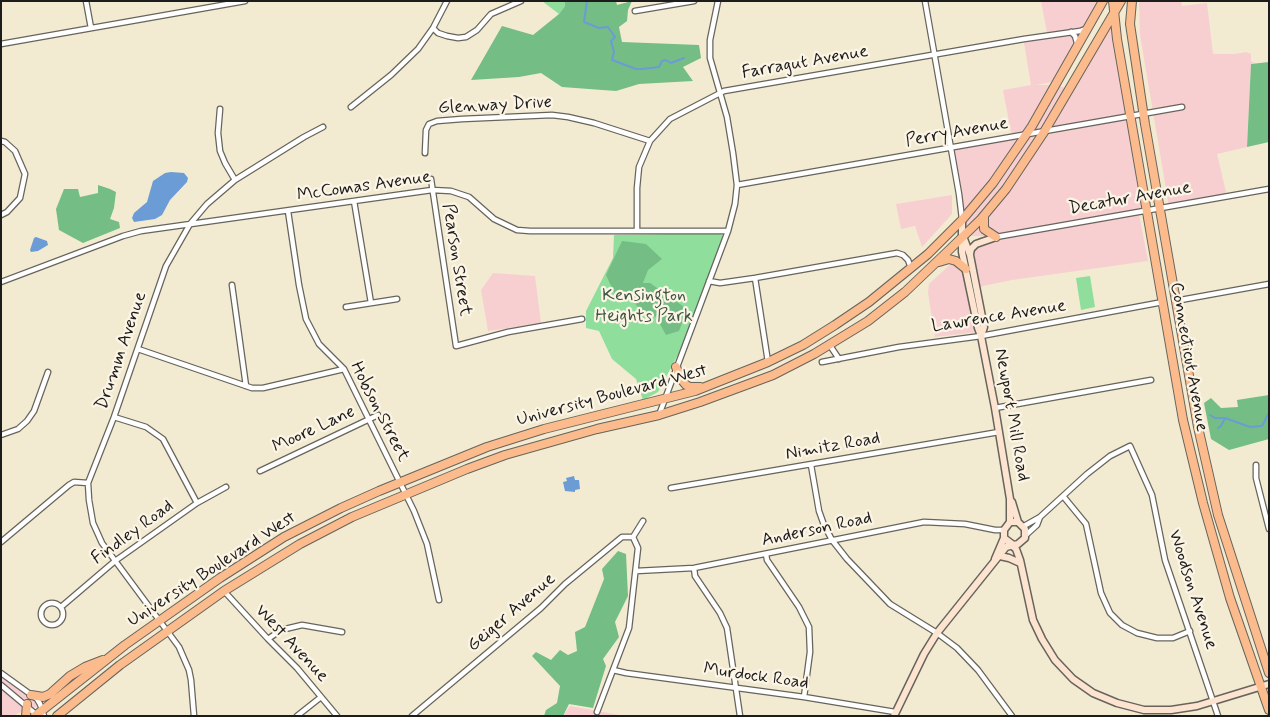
<!DOCTYPE html>
<html>
<head>
<meta charset="utf-8">
<style>
	body { margin:0 }
	#map { position:relative; width:1270px; height:717px; overflow:hidden; background:#f2ebd2; font-family:Mynerve,sans-serif }
	canvas { display:block }
	.frame { position:absolute; inset:0; border:2px solid #1c1c1c; pointer-events:none }
</style>
</head>
<body>
<div id="map">
<canvas width="1270" height="717"></canvas>
<div class="frame"></div>
</div>
<script>
const ctx = document.querySelector('canvas').getContext('2d');
ctx.lineJoin = 'round';
function paint(path, color) { ctx.fillStyle = color; ctx.fill(path, 'evenodd'); }
const toPath = rows => new Path2D(rows.map(r => 'M' + r).join(''));
function trace(path, color, width, dash) { ctx.strokeStyle = color; ctx.lineWidth = width; ctx.lineCap = dash ? 'butt' : 'round'; ctx.setLineDash(dash || []); ctx.stroke(path); }
function write(font, color, halo, rows, align = 'center') {
  ctx.font = font + ' Mynerve,sans-serif'; ctx.lineWidth = 4.5; ctx.setLineDash([]); ctx.textBaseline = 'middle'; ctx.strokeStyle = halo; ctx.fillStyle = color; for (const [text, x, y, turn = 0] of rows) {
    ctx.save(); ctx.translate(x, y); ctx.rotate((+turn || 0) * Math.PI / 180); ctx.textAlign = isNaN(turn) ? turn : align; if (halo) ctx.strokeText(text, 0, 0); ctx.fillText(text, 0, 0); ctx.restore();
  }
}
paint(toPath([
	[1041,1,1098,1,1052,82,1036,85,1056,85,1069,89,1114,14,1146,211,1075,223,1139,214,1148,261,1012,280,983,286,966,293,977,332,935,337,928,293,929,284,980,237,986,236,963,236,951,148,1012,137,1003,90,1031,85,1023,37,1047,33],
	[1139,1,1181,1,1182,6,1207,3,1213,54,1235,54,1246,52,1251,54,1251,62,1255,62,1251,64,1247,147,1217,154,1227,196,1169,207,1140,35],
	[952,195,952,214,922,247,915,226,901,229,896,204],
	[493,273,535,276,541,323,488,331,481,290],
	[1,673,40,704,29,712,21,712,13,716,1,716],
	[570,706,625,716,563,716]
]), '#f7cfd0');
paint(toPath([
	[542,1,565,1,565,6,559,14],
	[720,233,723,236,679,353,658,392,643,400,636,379,612,359,599,331,586,328,586,311,613,258,614,235],
	[1090,276,1095,307,1081,310,1076,278]
]), '#90de9c');
paint(toPath([
	[565,1,616,1,617,5,632,1,628,10,627,21,619,27,622,42,699,45,701,58,683,67,693,81,639,84,616,91,562,87,541,73,519,77,471,80,502,26,533,35,559,14,565,6],
	[1269,62,1269,142,1247,147,1251,64],
	[98,185,110,189,116,192,114,208,110,219,119,222,120,228,83,243,59,230,56,209,64,189,78,189,80,197,98,193],
	[622,241,646,244,662,259,648,270,643,283,650,283,687,309,679,331,666,335,656,317,642,312,632,300,617,299,606,275],
	[1269,395,1269,439,1229,450,1211,439,1204,403,1211,398,1221,408,1238,407,1237,400],
	[618,551,626,554,628,596,615,622,619,637,603,659,606,666,593,708,569,704,563,716,544,716,546,710,557,703,560,686,532,656,536,652,551,660,560,650,568,655,577,651,575,632,585,627,604,579,602,569]
]), '#74bd84');
paint(toPath([
	[171,172,184,173,188,178,187,182,170,200,162,215,155,219,134,222,132,218,134,213,147,202,153,181,165,173],
	[36,237,47,241,48,245,38,251,31,252,30,250,34,238],
	[574,476,575,480,579,480,580,489,575,490,575,492,565,491,563,482,567,481,566,478]
]), '#6b9cd5');
trace(toPath([
	[587,1,584,22,599,28,608,27,615,37,611,41,614,52,612,60,636,69,642,69,659,67,662,61,666,60,671,63,684,58],
	[1210,415,1215,418,1224,418],
	[1218,428,1221,426,1225,418,1250,427,1262,426,1269,413]
]), '#6b9cd5', 2);
const street = toPath([
	[86,1,91,28],
	[925,1,959,194,962,219],
	[635,11,694,1],
	[433,28,438,33,447,36,458,38,466,37,477,30,491,14,521,1],
	[1071,32,1075,36,1078,46],
	[1,44,245,1],
	[351,107,391,75,418,49,433,28,447,1],
	[220,109,218,133,220,151,225,163,235,180],
	[1,141,5,142,15,151,25,174,20,198,7,212,1,215],
	[425,153,426,130,429,124,437,121,462,119,552,115,568,117,594,123,650,141],
	[431,179,456,346,508,332,582,319],
	[737,185,1182,107],
	[354,201,371,303],
	[288,211,299,285,306,319,319,344,344,369,414,511,427,544,439,600],
	[637,230,637,188,639,167,650,141,670,119,724,91,1024,39,1080,31,1088,28],
	[996,237,1269,189],
	[755,278,768,362],
	[709,281,720,283,755,278,897,253,903,255,908,260,911,268],
	[1,282,123,236,141,231,432,190,451,191,469,197,494,219,517,230,530,231,728,231],
	[232,285,246,386],
	[1175,301,1269,284],
	[346,307,397,299],
	[829,344,839,359],
	[138,349,252,388,263,388,344,369],
	[822,362,899,347,981,336,1163,302],
	[995,408,1151,380],
	[659,415,728,231,735,204,737,185,733,153,727,117,710,58,710,40,718,1],
	[114,417,146,427,163,439,197,503],
	[1,435,18,429,27,421,34,411,48,372],
	[811,465,819,511,824,525,832,540,847,559,890,604,937,633,957,648,978,670,1012,716],
	[1256,465,1256,478,1269,529],
	[260,471,378,415],
	[671,488,999,432],
	[1063,496,1086,524,1101,593,1110,613,1122,625,1137,633,1157,638,1173,638,1190,631],
	[1024,526,1040,517,1087,474,1110,456,1130,446,1152,495,1165,560,1218,716],
	[1026,535,1037,525,1040,517],
	[633,537,643,521],
	[1,542,69,485,74,482,88,483],
	[766,554,767,560,799,607,809,627,810,652,804,697],
	[694,568,695,576,720,613,727,628,740,716],
	[636,571,694,568,924,522,965,524,995,530,1004,530],
	[224,591,268,639,297,668,337,716],
	'41 614a11 11 0 1 1 22 0a11 11 0 1 1-22 0Z',
	[61,607,115,561,197,503,226,487],
	[268,639,281,630,302,625,342,632],
	[613,670,626,673,804,697,895,712],
	[1,673,37,699,40,704,44,716],
	[1,685,38,716],
	[597,712,629,628,638,548,633,537],
	[194,716,191,680,189,670,179,647,102,543,93,523,89,500,88,483,114,417,166,266,190,224,207,204,235,180,304,137,323,127],
	[297,716,321,697],
	[412,716,541,608,565,584,622,537,633,537]
]);
const secondary = toPath([
	[962,220,962,252,978,328,981,336,995,408,1010,499,1010,522],
	[963,236,970,255,984,327,981,336],
	[970,254,971,249,976,244,996,237],
	[1012,502,1018,522],
	[1008,542,1016,549,1020,560,1033,620,1042,639,1055,660,1073,679,1093,693,1117,703,1144,710,1171,710,1197,706,1269,684],
	[1000,556,1009,558,1020,563],
	[995,559,1004,538],
	[894,716,924,654,937,633,1006,547,1018,544,1025,538,1025,529,1018,522,1010,522,1004,530,1004,538,1012,544]
]);
const primary = toPath([
	[1113,1,1117,39,1183,420,1203,503,1230,598,1269,710],
	[1132,1,1130,24,1145,124,1198,427,1218,515,1269,673],
	[984,216,984,229,996,237],
	[939,262,949,259,956,261,966,269],
	[676,367,681,379,686,385,690,387,700,387],
	[31,695,43,697,50,694,70,676,85,667,103,660],
	[26,716,27,704],
	[35,716,125,645,220,578,284,537,341,508,379,491,487,447,544,429,695,391,768,362,803,345,835,325,869,302,928,254,962,220,993,183,1032,126,1103,1],
	[57,716,120,665,224,591,300,544,352,517,467,469,505,455,597,429,659,415,700,402,773,375,814,354,868,321,905,292,947,252,981,219,1006,189,1044,132,1121,1]
]);
trace(street, '#67645c', 7);
trace(secondary, '#67645c', 9);
trace(primary, '#67645c', 10);
trace(street, '#fff', 4.5);
trace(secondary, '#fde4d1', 6);
trace(primary, '#fbbb8d', 8);
write('18px', '#1c1c1c', '#fcf5e5', [
	["Farragut Avenue",805,63,-10],
	["Glenway Drive",495,106,-3],
	["Perry Avenue",957,133,-10],
	["McComas Avenue",364,187,-8],
	["Decatur Avenue",1130,199,-10],
	["Pearson Street",456,260,81],
	["Lawrence Avenue",999,317,-9],
	["Drumm Avenue",122,351,-71],
	["Connecticut Avenue",1188,357,80],
	["University Boulevard West",612,396,-15],
	["Hobson Street",379,412,63],
	["Newport Mill Road",1011,415,80],
	["Moore Lane",314,430,-25],
	["Nimitz Road",833,447,-10],
	["Anderson Road",817,530,-12],
	["Findley Road",133,533,-36],
	["University Boulevard West",212,570,-33],
	["Woodson Avenue",1192,590,72],
	["Geiger Avenue",512,613,-41],
	["West Avenue",291,644,47],
	["Murdock Road",756,677,8]
]);
write('18px', '#3f5642', '#fcf5e5', [
	["Kensington",644,296],
	["Heights Park",644,317]
]);
</script>
</body>
</html>
